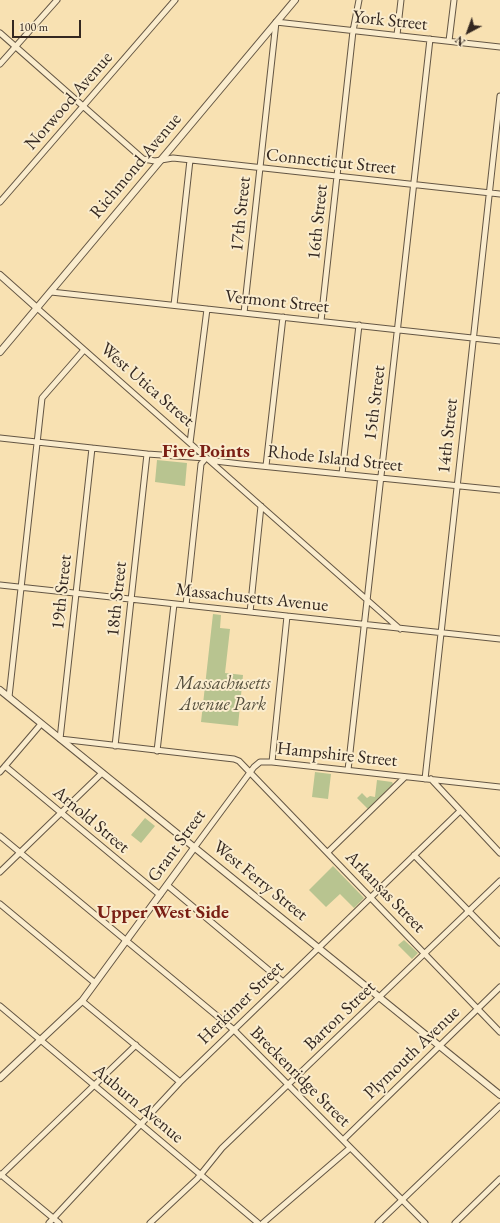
<!DOCTYPE html>
<html>
<head>
<meta charset="utf-8">
<style>
	body { margin:0 }
	#map { position:relative; width:500px; height:1223px; overflow:hidden; background:#f8e1b2; font-family:"EB Garamond",serif }
	canvas { display:block }
	.north { position:absolute; left:448px; top:12px; width:40px; height:40px; -webkit-text-stroke:3px #faeccd; paint-order:stroke; rotate:221deg; font-size:11px; font-weight:700; line-height:16px; text-align:center; color:#332720 }
	.north::after { content:''; display:block; margin:auto; width:14px; height:18px; background:#332720; clip-path:polygon(50% 0,100% 100%,50% 72%,0 100%) }
	.scale { position:absolute; left:12px; top:20px; width:69px; height:18px; box-sizing:border-box; border:2px solid #332720; border-top:0; padding-left:5px; font-size:12px; line-height:14px; white-space:nowrap; color:#332720; -webkit-text-stroke:3px #faeccd; paint-order:stroke }
</style>
</head>
<body>
<div id="map">
<canvas width="500" height="1223"></canvas>
<div class="north">N</div>
<div class="scale">100 m</div>
</div>
<script>
const ctx = document.querySelector('canvas').getContext('2d');
ctx.lineJoin = 'round';
function paint(path, color) { ctx.fillStyle = color; ctx.fill(path, 'evenodd'); }
const toPath = rows => new Path2D(rows.map(r => 'M' + r).join(''));
function trace(path, color, width, dash) { ctx.strokeStyle = color; ctx.lineWidth = width; ctx.lineCap = dash ? 'butt' : 'round'; ctx.setLineDash(dash || []); ctx.stroke(path); }
function write(font, color, halo, rows, align = 'center') {
  ctx.font = font + ' "EB Garamond",serif'; ctx.lineWidth = 4; ctx.setLineDash([]); ctx.textBaseline = 'middle'; ctx.strokeStyle = halo; ctx.fillStyle = color; for (const [text, x, y, turn = 0] of rows) {
    ctx.save(); ctx.translate(x, y); ctx.rotate((+turn || 0) * Math.PI / 180); ctx.textAlign = isNaN(turn) ? turn : align; if (halo) ctx.strokeText(text, 0, 0); ctx.fillText(text, 0, 0); ctx.restore();
  }
}
paint(toPath([
	[157,460,187,463,185,486,155,482],
	[213,614,221,615,220,628,230,629,225,673,243,675,238,726,201,722],
	[315,772,331,774,328,799,312,797],
	[377,780,392,782,393,784,368,809,357,798,362,793,367,798,370,796,375,797],
	[145,818,155,826,141,843,131,835],
	[333,866,364,898,354,908,340,894,326,907,309,890],
	[404,940,418,953,412,959,398,945]
]), '#b8c490');
const minor = toPath([
	[0,33,143,159,155,161,173,158,500,194],
	[397,35,401,0],
	[449,41,454,0],
	[0,64,57,0],
	[0,202,175,0],
	[51,292,500,341],
	[174,305,190,160],
	[37,308,400,629],
	[244,313,276,22,500,47],
	[321,321,353,31,359,0],
	[0,438,147,454,206,458,215,461,241,464,500,490],
	[190,443,207,309],
	[92,448,60,739,234,759,239,761,500,1032],
	[266,466,283,317],
	[342,474,359,325],
	[0,585,500,639],
	[186,605,201,464,206,458],
	[250,612,261,506],
	[9,697,42,398,84,350],
	[115,746,147,454],
	[157,751,174,604],
	[272,762,287,616],
	[5,766,160,895],
	[348,770,430,39],
	[0,772,41,724],
	[425,779,500,96],
	[431,779,500,853],
	[0,836,234,1030,425,1223],
	[194,848,254,767,260,762,272,762,500,787],
	[328,852,405,777],
	[414,855,500,943],
	[0,872,102,773],
	[167,885,283,982],
	[0,904,95,983],
	[82,1001,180,1082],
	[0,1006,258,1223],
	[343,1140,500,987],
	[0,1174,59,1223],
	[0,1176,136,1045],
	[49,1223,180,1082,460,811],
	[150,1223,197,1179,222,1148,500,881],
	[263,1223,350,1148],
	[378,1223,500,1106],
	[455,1223,500,1179]
]);
const tertiary = toPath([
	[0,275,37,308],
	[0,352,295,0],
	[0,690,500,1095],
	[0,1078,82,1001,194,848]
]);
trace(minor, '#645644', 7);
trace(tertiary, '#645644', 8);
trace(minor, '#faeccd', 5);
trace(tertiary, '#faeccd', 6);
write('18px', '#332720', '#faeccd', [
	["York Street",390,21,6],
	["Norwood Avenue",69,101,-49],
	["Connecticut Street",331,162,6],
	["Richmond Avenue",136,166,-50],
	["17th Street",241,214,-84],
	["16th Street",318,222,-84],
	["Vermont Street",277,302,6],
	["West Utica Street",147,385,41],
	["15th Street",375,403,-83],
	["14th Street",448,436,-84],
	["Rhode Island Street",335,459,6],
	["19th Street",62,592,-84],
	["Massachusetts Avenue",252,598,6],
	["18th Street",117,599,-84],
	["Hampshire Street",337,755,6],
	["Arnold Street",91,820,40],
	["Grant Street",177,846,-54],
	["West Ferry Street",260,881,39],
	["Arkansas Street",385,892,46],
	["Herkimer Street",241,1003,-44],
	["Barton Street",340,1016,-44],
	["Plymouth Avenue",412,1053,-44],
	["Breckenridge Street",300,1077,45],
	["Auburn Avenue",138,1104,40]
]);
write('italic 18px', '#544e3c', '#faeccd', [
	["Massachusetts",223,684],
	["Avenue Park",223,705]
]);
write('bold 19px', '#7a1f14', '#faeccd', [
	["Five Points",206,452],
	["Upper West Side",163,913]
]);
</script>
</body>
</html>
